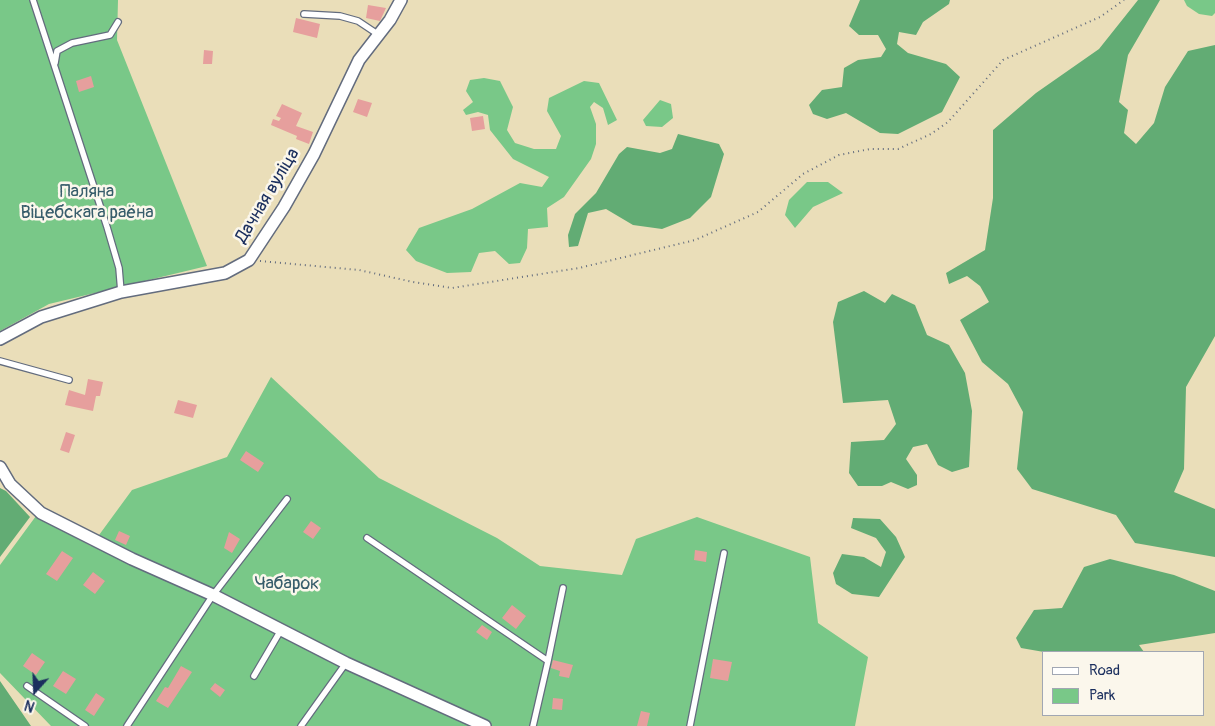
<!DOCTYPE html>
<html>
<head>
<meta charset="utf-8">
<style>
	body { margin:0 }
	#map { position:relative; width:1215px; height:726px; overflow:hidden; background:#eadeb9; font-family:Pangolin,sans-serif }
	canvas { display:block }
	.legend { position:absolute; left:1042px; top:651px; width:162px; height:65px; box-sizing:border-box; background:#fbf7ec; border:1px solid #a1a7b3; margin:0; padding:6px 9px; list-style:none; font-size:15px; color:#1b2f5e }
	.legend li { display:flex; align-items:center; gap:10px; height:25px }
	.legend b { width:25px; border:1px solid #a1a7b3 }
	.north { position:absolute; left:10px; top:666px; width:50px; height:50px; -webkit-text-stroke:4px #fbf7ec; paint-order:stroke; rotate:200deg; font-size:14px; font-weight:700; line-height:20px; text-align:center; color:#1b2f5e }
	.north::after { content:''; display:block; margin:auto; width:18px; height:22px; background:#1b2f5e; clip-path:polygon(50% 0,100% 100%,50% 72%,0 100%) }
</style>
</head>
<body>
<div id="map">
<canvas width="1215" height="726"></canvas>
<ul class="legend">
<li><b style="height:6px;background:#fff"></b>Road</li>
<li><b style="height:14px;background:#79c888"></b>Park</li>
</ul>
<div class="north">N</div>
</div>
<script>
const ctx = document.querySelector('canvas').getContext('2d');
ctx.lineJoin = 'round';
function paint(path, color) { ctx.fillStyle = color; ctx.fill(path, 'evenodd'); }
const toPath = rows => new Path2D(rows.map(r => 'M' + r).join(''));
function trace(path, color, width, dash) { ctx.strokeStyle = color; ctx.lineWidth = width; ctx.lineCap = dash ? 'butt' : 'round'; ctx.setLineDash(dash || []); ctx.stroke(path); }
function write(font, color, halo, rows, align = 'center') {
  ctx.font = font + ' Pangolin,sans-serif'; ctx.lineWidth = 5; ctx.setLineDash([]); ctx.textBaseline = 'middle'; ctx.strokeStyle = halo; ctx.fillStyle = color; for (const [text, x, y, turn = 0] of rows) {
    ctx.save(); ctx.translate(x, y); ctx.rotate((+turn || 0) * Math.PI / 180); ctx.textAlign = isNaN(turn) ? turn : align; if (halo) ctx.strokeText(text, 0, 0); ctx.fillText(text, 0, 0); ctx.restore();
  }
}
paint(toPath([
	[0,0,118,0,117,40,207,266,49,304,0,331],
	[1184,0,1215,0,1215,13,1212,16,1199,14,1187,6],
	[484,78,500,81,513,107,507,130,515,143,534,149,556,149,561,136,547,111,549,98,584,81,599,83,617,120,608,125,603,108,594,102,590,107,596,124,596,144,591,159,564,197,547,208,548,227,528,229,527,248,520,263,509,264,495,251,479,253,471,272,447,273,416,261,406,250,419,228,472,209,520,183,542,187,549,177,513,159,490,130,488,115,478,112,466,115,463,110,473,102,466,91,470,80],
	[660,100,671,104,673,118,662,127,646,126,643,120],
	[807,182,828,182,843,193,813,207,795,228,785,215,789,200],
	[271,377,379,478,497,538,540,566,622,575,636,539,697,517,810,557,818,623,868,657,855,726,51,726,0,673,0,565,36,516,91,546,132,490,227,457]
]), '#79c888');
paint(toPath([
	[860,0,950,0,949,4,923,22,916,35,899,32,897,44,908,53,946,64,960,77,942,112,898,134,880,133,846,113,827,119,813,114,809,105,822,90,842,87,844,68,858,60,881,57,886,49,878,35,859,35,849,26],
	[1138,0,1160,0,1128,55,1119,102,1128,110,1124,133,1136,144,1154,123,1165,87,1188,51,1215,45,1215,336,1186,387,1184,469,1174,492,1215,509,1215,557,1135,543,1116,515,1032,489,1017,469,1023,412,1008,384,982,362,960,320,989,302,980,286,967,276,949,284,946,273,985,250,993,198,993,130,1036,93,1099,49],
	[678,134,719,144,724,154,711,197,690,218,662,229,633,225,606,209,588,213,578,246,569,247,568,235,575,214,596,193,619,154,627,147,660,153,672,149],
	[864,291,885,303,892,294,915,305,927,335,949,345,965,373,972,411,969,467,952,472,938,465,927,444,913,447,906,459,917,475,917,485,908,489,891,482,882,486,858,486,849,473,851,442,884,440,896,424,888,400,843,403,833,322,838,302],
	[0,488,6,491,30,517,0,557],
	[853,518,880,519,896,537,905,557,879,597,852,594,836,584,833,573,842,554,864,557,881,567,886,552,876,538,851,528],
	[1110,559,1174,575,1215,591,1215,633,1139,645,1144,652,1044,652,1021,648,1016,638,1034,610,1062,608,1084,567],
	[0,681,31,726,0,726]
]), '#62ac74');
paint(toPath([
	[368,5,386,8,380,21,366,18],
	[296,18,320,24,317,38,293,32],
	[204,50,213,51,212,64,203,64],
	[91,76,94,87,79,92,76,81],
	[358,99,372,103,367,117,353,112],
	[282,104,302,113,296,126,313,132,309,144,296,139,297,136,271,125,273,119,279,121,281,118,276,116],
	[483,116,485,129,472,131,470,118],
	[88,379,103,382,100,396,96,396,93,411,65,405,69,390,85,395],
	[178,400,197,405,193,418,174,413],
	[66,432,75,435,69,453,60,450],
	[246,451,264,463,258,472,240,460],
	[311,521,321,528,313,539,303,532],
	[119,531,130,536,126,545,115,540],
	[229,532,240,539,232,553,224,548],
	[695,550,707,552,706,562,694,560],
	[62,551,73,558,57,581,46,574],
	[93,572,105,581,95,594,83,585],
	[512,605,526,616,516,629,502,618],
	[482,625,492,632,487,640,476,632],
	[32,653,45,662,36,675,23,666],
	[713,659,732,662,728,681,710,678],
	[553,660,573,665,569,678,559,676,560,671,551,668],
	[181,666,192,672,168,708,156,701,165,687,168,688],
	[63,671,76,679,66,694,53,686],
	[215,683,225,690,220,697,210,689],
	[96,693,105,699,94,716,85,710],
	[553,698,563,699,562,710,552,709],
	[641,711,650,713,647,726,637,726]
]), '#e69f9d');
const lane = toPath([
	[33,0,107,227,119,268,121,292],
	[304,14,340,16,358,21,379,35],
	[55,63,57,51,72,43,110,35,118,22],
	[0,361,69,380],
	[367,538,548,661,533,726],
	[548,661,563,588],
	[254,676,281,630],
	[27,686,85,726],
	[127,726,213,595,287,499],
	[301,726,346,663],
	[690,726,724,553]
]);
const street = toPath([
	[0,339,41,317,121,292,225,273,249,260,284,207,314,154,359,60,390,20,401,0],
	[0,467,10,484,41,513,132,559,213,595,346,663,485,726]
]);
trace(lane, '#636c7e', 8);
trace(street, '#636c7e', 14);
trace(toPath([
	[260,261,359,270,413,282,452,288,579,268,695,240,758,212,803,174,839,155,870,149,898,149,931,134,948,122,1003,60,1100,17,1124,0]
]), '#636c7e', 2, [1, 4]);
trace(lane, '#fff', 5.5);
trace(street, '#fff', 11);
write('18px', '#375d6b', '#fbf7ec', [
	["Паляна",87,192],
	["Віцебскага раёна",87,213],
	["Чабарок",287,584]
]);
write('18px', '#1b2f5e', '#fbf7ec', [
	["Дачная вуліца",268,196,-59]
]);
</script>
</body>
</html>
